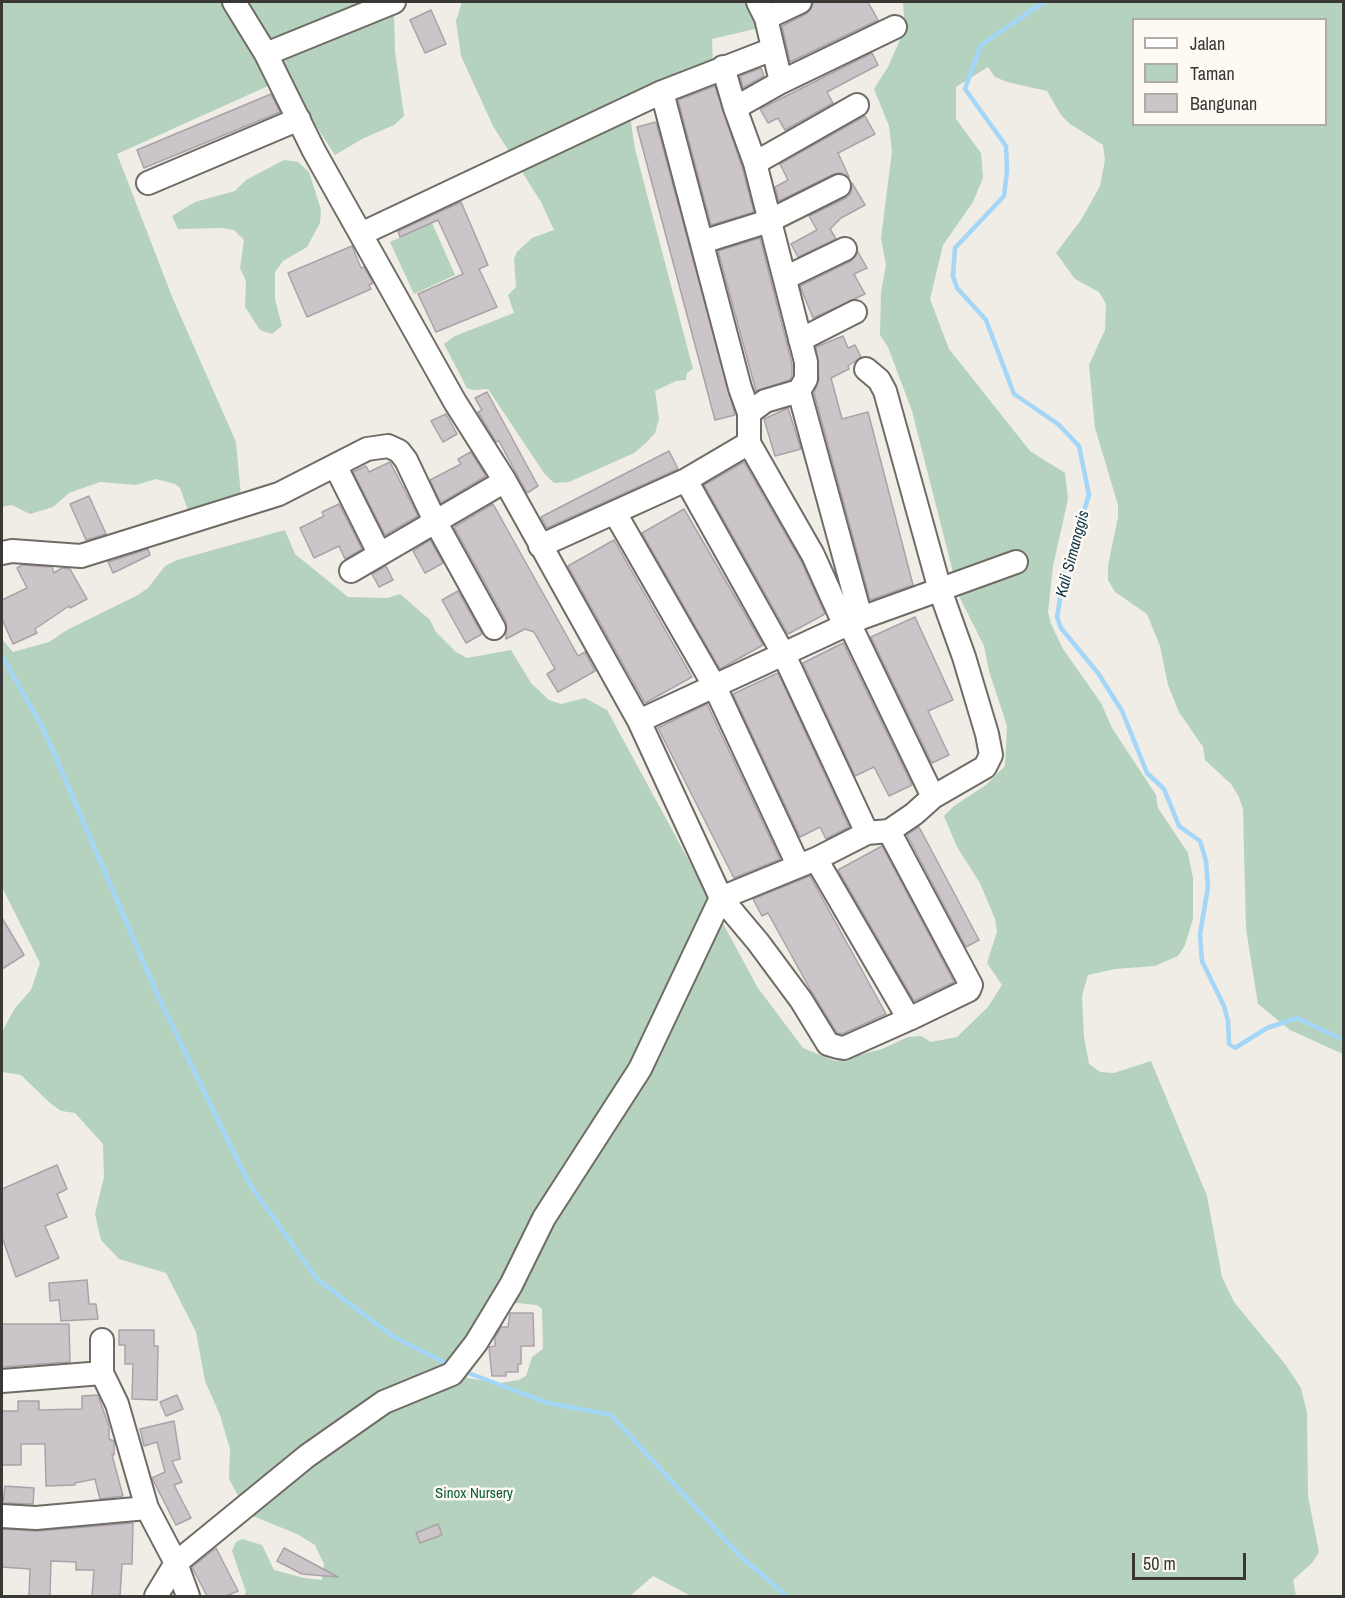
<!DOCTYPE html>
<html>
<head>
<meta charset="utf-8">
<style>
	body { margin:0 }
	#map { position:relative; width:1345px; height:1598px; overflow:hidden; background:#f0ece6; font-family:"Archivo Narrow",sans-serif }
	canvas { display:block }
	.frame { position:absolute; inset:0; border:3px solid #393835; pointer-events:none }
	.legend { position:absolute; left:1132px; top:18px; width:195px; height:108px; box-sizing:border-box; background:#fefaf3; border:2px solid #afaca7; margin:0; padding:8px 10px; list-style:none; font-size:18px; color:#393835 }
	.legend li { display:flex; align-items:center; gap:12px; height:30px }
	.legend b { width:30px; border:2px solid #afaca7 }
	.scale { position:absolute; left:1132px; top:1553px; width:114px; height:27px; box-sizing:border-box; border:3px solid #393835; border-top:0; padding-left:8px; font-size:18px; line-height:21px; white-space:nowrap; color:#393835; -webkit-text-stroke:4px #fefaf3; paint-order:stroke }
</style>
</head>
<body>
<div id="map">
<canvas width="1345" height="1598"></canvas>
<div class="frame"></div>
<ul class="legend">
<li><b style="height:8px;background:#fff"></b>Jalan</li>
<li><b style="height:16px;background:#b4d2bd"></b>Taman</li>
<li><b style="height:16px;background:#cbc4c9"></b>Bangunan</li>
</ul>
<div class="scale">50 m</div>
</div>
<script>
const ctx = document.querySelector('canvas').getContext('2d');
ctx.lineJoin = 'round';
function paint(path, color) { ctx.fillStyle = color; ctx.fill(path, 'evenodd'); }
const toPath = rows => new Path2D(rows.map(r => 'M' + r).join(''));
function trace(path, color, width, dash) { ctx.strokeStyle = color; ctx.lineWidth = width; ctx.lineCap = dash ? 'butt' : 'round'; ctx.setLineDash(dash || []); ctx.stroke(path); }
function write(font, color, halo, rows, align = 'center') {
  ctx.font = font + ' "Archivo Narrow",sans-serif'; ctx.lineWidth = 5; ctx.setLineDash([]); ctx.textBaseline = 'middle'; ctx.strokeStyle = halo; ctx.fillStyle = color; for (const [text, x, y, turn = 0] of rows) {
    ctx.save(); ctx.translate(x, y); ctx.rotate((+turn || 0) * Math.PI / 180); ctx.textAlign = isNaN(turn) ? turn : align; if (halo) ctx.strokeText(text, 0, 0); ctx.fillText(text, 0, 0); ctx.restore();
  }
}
paint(toPath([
	[2,2,360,2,363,6,394,10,395,51,404,116,394,125,362,139,335,155,288,83,268,86,117,154,173,299,236,442,241,496,188,510,180,488,175,484,156,479,136,485,100,482,69,493,53,507,30,514,12,505,2,507],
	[462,2,746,2,759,28,712,39,713,63,628,103,635,149,693,369,687,373,686,380,676,381,655,391,659,419,655,433,646,443,634,453,569,482,554,483,544,473,488,389,473,390,467,388,444,344,455,336,514,313,508,295,516,287,514,259,517,252,532,238,554,230,541,202,493,126,461,56,456,21],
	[903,2,1343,2,1343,1054,1290,1030,1258,1004,1246,929,1243,809,1239,797,1231,784,1205,760,1203,747,1179,712,1168,685,1160,646,1147,614,1115,592,1108,580,1108,566,1118,517,1118,505,1095,428,1089,365,1105,330,1106,304,1099,292,1075,279,1056,253,1081,220,1100,186,1105,160,1103,145,1070,124,1061,115,1047,91,1007,82,995,77,988,67,956,87,956,119,981,153,983,178,973,202,943,245,930,299,949,349,1030,451,1065,473,1068,499,1053,566,1048,612,1051,624,1063,649,1101,703,1112,728,1156,795,1158,808,1188,853,1193,878,1193,919,1185,945,1178,956,1155,966,1115,969,1088,975,1082,996,1084,1037,1089,1064,1100,1072,1114,1073,1151,1061,1207,1196,1222,1277,1234,1302,1285,1364,1301,1388,1307,1413,1308,1496,1319,1552,1312,1563,1293,1580,1296,1596,691,1596,653,1576,630,1596,244,1596,246,1592,232,1551,236,1542,242,1539,262,1545,274,1570,304,1578,322,1580,324,1564,315,1545,297,1534,248,1514,229,1479,230,1449,220,1415,205,1381,196,1332,166,1273,119,1259,101,1240,95,1214,104,1177,103,1144,75,1113,61,1111,50,1103,21,1075,2,1072,2,1032,15,1008,31,990,40,963,2,887,2,639,13,652,49,642,67,630,138,595,148,588,165,566,177,560,285,530,295,554,348,597,387,598,400,594,430,620,436,632,456,652,467,658,511,650,531,683,549,700,561,704,585,698,607,710,758,988,803,1048,835,1061,882,1049,908,1037,921,1036,931,1042,957,1037,988,1007,1002,985,987,963,997,932,995,919,980,883,957,847,944,816,954,806,986,785,1005,766,1007,726,989,671,984,646,959,596,912,411,888,347,880,335,881,292,886,265,881,238,892,151,889,126,874,89,888,67,905,28],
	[1134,20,1326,20,1326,124,1134,124],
	[517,1303,537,1305,542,1309,543,1349,532,1357,526,1376,519,1380,500,1383,467,1378,470,1365,504,1306],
	[284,160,298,162,309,172,321,210,320,223,307,247,283,261,275,272,275,299,282,326,272,334,260,330,245,307,246,281,240,268,244,240,234,230,221,228,178,229,172,216,195,202,235,191,246,180],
	[432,223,455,275,414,294,390,242]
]), '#b4d2bd');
trace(toPath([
	[1044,2,981,45,965,89,1006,146,1007,171,1004,196,955,248,953,276,957,288,986,320,1014,394,1058,424,1079,446,1089,495,1064,575,1057,617,1061,628,1098,673,1122,711,1147,773,1164,789,1179,826,1200,841,1206,861,1208,887,1200,934,1202,961,1224,1006,1228,1021,1229,1044,1235,1048,1267,1028,1297,1018,1344,1040],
	[2,656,44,730,158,996,248,1182,317,1279,394,1337,450,1365],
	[463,1371,548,1403,611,1415,740,1556,787,1596]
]), '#a4d6f7', 4.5);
const building = toPath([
	[813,2,868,2,878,20,790,62,782,26,806,14,811,9,813,2],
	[431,10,446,44,425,53,410,20,431,10],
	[872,53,878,65,827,92,833,103,785,130,778,118,768,123,760,109,872,53],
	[761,68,764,76,743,88,740,76,761,68],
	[715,86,742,167,754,212,711,225,678,100,715,86],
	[271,94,280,112,144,168,137,150,271,94],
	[865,116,875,134,838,153,849,177,840,173,834,174,779,201,775,187,788,180,780,164,865,116],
	[656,122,735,415,715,420,637,127,656,122],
	[852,183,865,205,841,218,830,229,836,239,798,257,791,244,817,230,809,216,846,198,851,193,852,183],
	[461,202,488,265,479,269,497,307,436,332,418,294,463,274,438,220,400,237,398,231,461,202],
	[760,238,792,364,792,375,790,380,756,391,718,251,760,238],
	[352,246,361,268,364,267,373,283,369,285,371,289,307,317,288,273,352,246],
	[858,252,867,268,854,274,865,294,813,318,800,286,851,261,858,252],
	[843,336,848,348,855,345,861,357,848,366,849,369,831,378,842,419,868,412,913,585,870,600,814,393,819,379,816,347,843,336],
	[487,392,538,486,527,493,499,441,496,442,478,412,482,410,475,398,487,392],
	[788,408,801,449,775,456,764,419,788,408],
	[446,414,457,434,443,442,431,421,446,414],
	[669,451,678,469,547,528,541,517,669,451],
	[471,452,486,476,441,503,430,480,461,464,458,459,471,452],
	[390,462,418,516,385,535,353,472,366,466,369,472,390,462],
	[744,462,801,561,825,614,788,634,704,485,744,462],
	[89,496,106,534,86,540,70,504,89,496],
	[339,504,362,549,345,559,339,546,314,558,300,528,324,516,322,512,339,504],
	[493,504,578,656,585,652,595,671,558,692,547,674,555,669,534,632,525,629,506,639,506,621,454,527,493,504],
	[684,509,763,645,720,669,642,533,684,509],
	[430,540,443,563,425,573,413,551,430,540],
	[614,540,692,677,645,703,568,566,614,540],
	[148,549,150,555,113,573,108,562,148,549],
	[22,565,52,567,54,573,62,568,70,569,87,599,70,608,69,606,35,629,37,633,13,644,2,619,2,600,27,588,17,568,22,565],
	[386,566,393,580,379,587,372,574,386,566],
	[458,591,482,634,466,643,442,600,458,591],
	[915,617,953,700,928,711,949,755,932,763,871,637,915,617],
	[843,643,912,785,889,796,874,767,855,776,803,663,843,643],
	[778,673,849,827,826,839,820,827,800,837,733,694,778,673],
	[707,704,780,859,734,878,658,728,707,704],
	[919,827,979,940,966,947,907,835,919,827],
	[882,846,954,982,914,1001,838,870,882,846],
	[810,876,886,1014,842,1034,837,1033,810,989,768,913,762,916,753,899,810,876],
	[2,918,24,955,2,969,2,918],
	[57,1165,67,1189,57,1194,67,1217,45,1226,59,1258,16,1277,2,1237,2,1189,57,1165],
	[87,1280,89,1304,96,1304,98,1319,61,1321,59,1300,50,1301,49,1283,87,1280],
	[510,1313,533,1313,534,1346,521,1346,521,1364,518,1364,518,1372,506,1372,506,1376,492,1376,489,1347,495,1346,495,1338,501,1327,508,1327,510,1313],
	[2,1324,69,1324,70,1362,2,1367,2,1324],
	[119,1330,154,1330,154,1346,158,1346,157,1400,132,1399,133,1364,125,1364,125,1345,119,1345,119,1330],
	[98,1395,109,1427,109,1439,114,1441,114,1455,112,1455,123,1496,100,1499,95,1479,75,1483,75,1485,46,1486,45,1444,21,1444,21,1465,2,1465,2,1411,18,1411,18,1401,39,1401,39,1410,82,1409,82,1396,98,1395],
	[177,1395,183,1409,166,1416,160,1402,177,1395],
	[174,1421,180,1459,172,1461,182,1482,174,1485,191,1518,176,1525,152,1478,165,1472,157,1442,144,1446,140,1429,174,1421],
	[5,1486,34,1488,33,1504,3,1503,5,1486],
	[133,1523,132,1564,122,1564,120,1596,92,1596,94,1570,76,1570,76,1562,51,1561,50,1596,29,1596,30,1569,2,1567,2,1529,37,1531,133,1523],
	[438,1524,442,1535,420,1543,416,1533,438,1524],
	[216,1548,238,1591,226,1596,207,1596,192,1567,216,1548],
	[284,1548,338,1577,302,1574,277,1561,284,1548]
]);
paint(building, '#cbc4c9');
trace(building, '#a9a3a7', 1.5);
const minor = toPath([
	[234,2,266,54,314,151,455,402,505,481,639,721,721,898,758,942,801,1000,828,1044,838,1047,844,1048,909,1019,969,990,971,985,889,831],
	[766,18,800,2],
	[266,54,394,2],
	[723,67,735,108],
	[781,82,895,27],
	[662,92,740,388,749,413],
	[755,163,857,105],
	[148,183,299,119],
	[361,234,662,92,773,49],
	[702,242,769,221,839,186],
	[785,278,845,249],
	[800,340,855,312],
	[799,391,861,618],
	[749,443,813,555,845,626],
	[336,467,379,553],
	[686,480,784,655,867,833],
	[615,513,715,687,798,865],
	[540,546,686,480,749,443,749,413,765,401,799,391,806,379,806,362,755,163,735,108,781,82,766,18,758,2],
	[2,553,12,551,81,556,279,494,367,449,388,446,399,451,406,460,435,521,494,628],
	[351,571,505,481],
	[850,625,933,797],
	[639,721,861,618,1016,562],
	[816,859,909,1019],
	[102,1340,102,1373,117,1404,147,1508,176,1563,188,1596],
	[2,1381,102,1373],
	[2,1516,36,1518,147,1508],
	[156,1596,176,1563,307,1456,384,1402,452,1374,476,1343,511,1285,544,1218,640,1069,721,898,816,859,867,833,889,831,914,814,933,797,985,767,991,755,987,734,964,657,940,590,885,391,879,380,866,369]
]);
trace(minor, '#6f6b65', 26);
trace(minor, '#fff', 22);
write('15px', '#0d5d34', '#fefaf3', [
	["Sinox Nursery",474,1494]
]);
write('italic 16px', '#0c364c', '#fefaf3', [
	["Kali Simanggis",1073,554,-75]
]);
</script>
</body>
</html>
